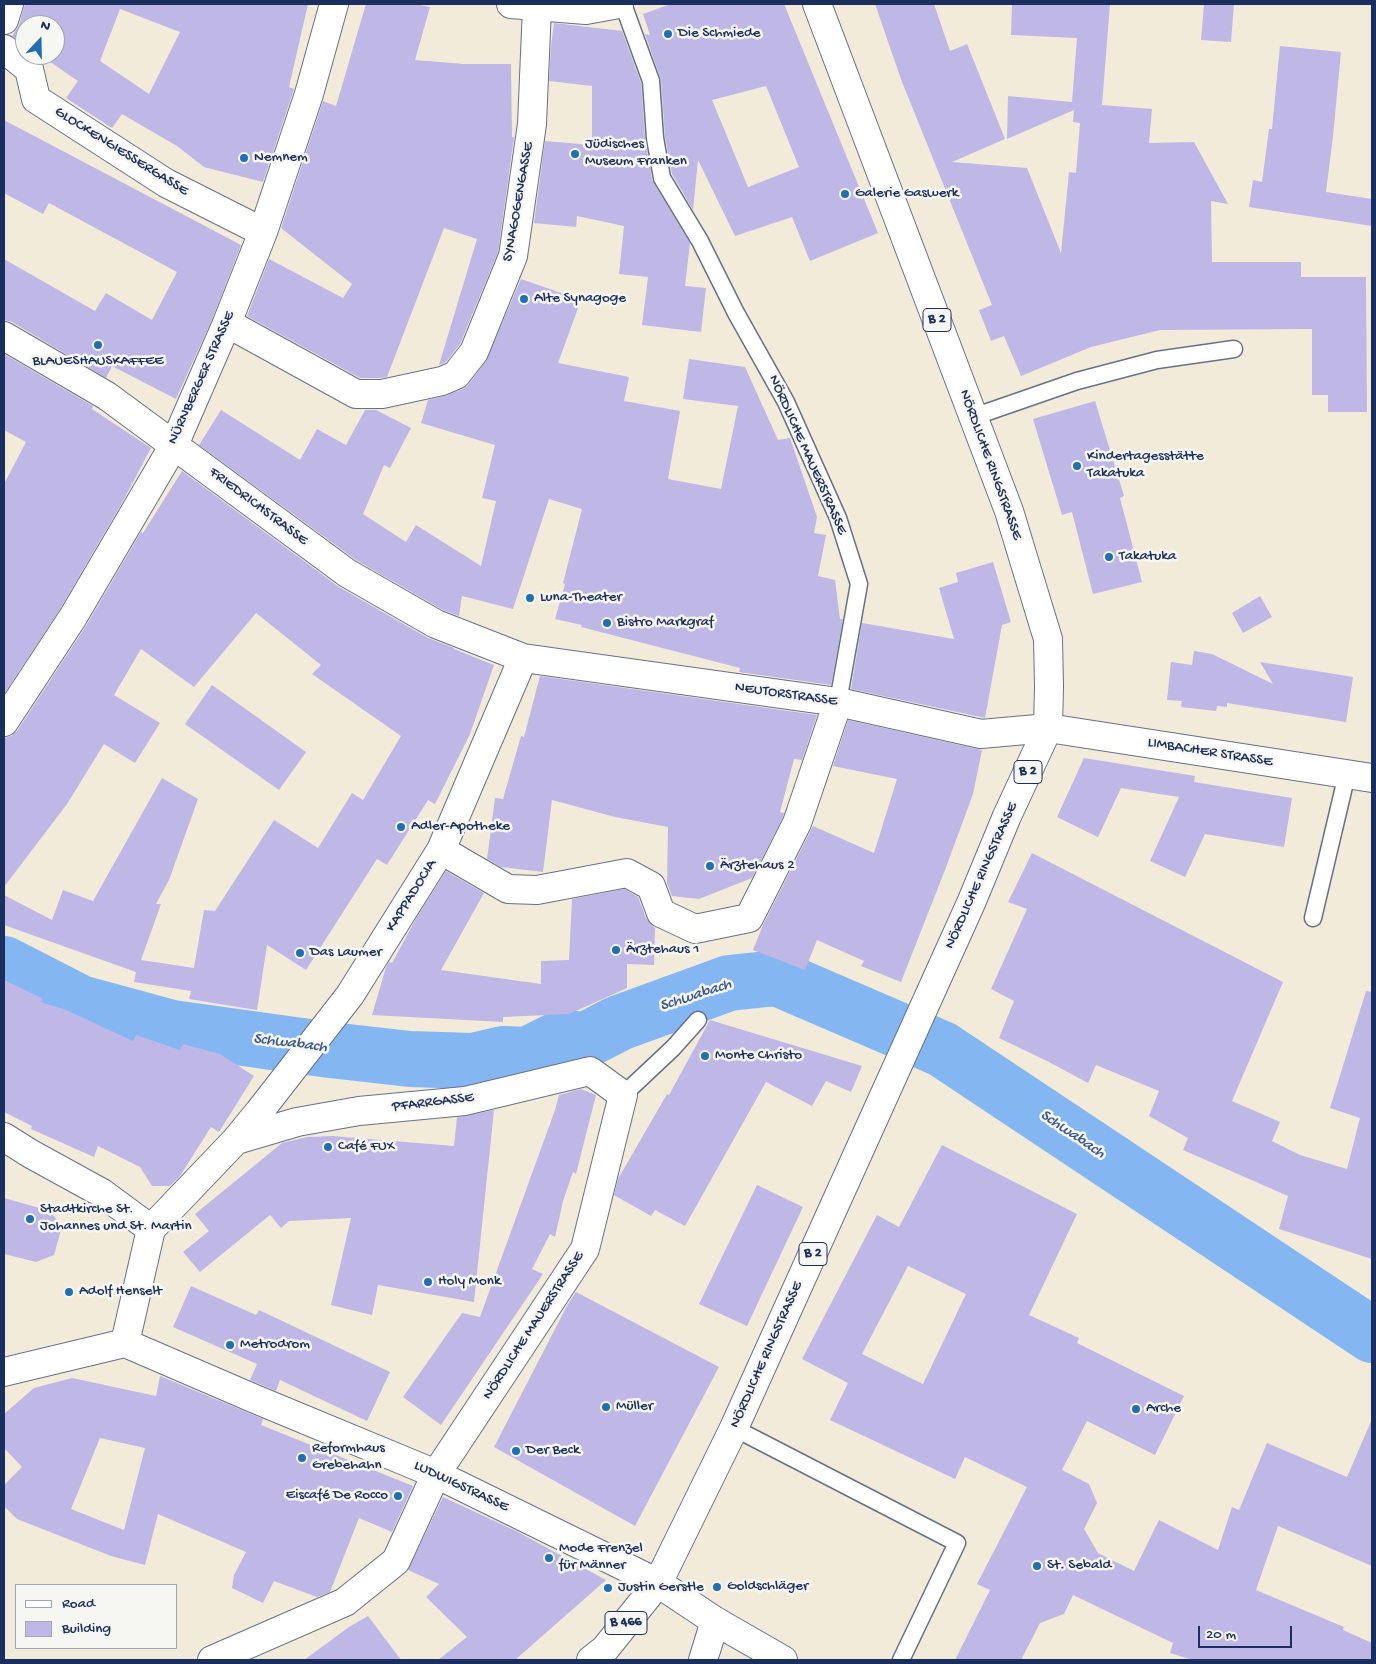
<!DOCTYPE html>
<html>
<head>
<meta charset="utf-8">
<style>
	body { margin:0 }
	#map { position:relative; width:1376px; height:1664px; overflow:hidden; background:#f2ebd9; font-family:"Gochi Hand",sans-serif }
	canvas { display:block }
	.frame { position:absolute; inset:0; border:5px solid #1b2f5e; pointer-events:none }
	.legend { position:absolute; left:15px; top:1584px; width:162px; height:65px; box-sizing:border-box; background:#f6f6f2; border:1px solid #9ea6b7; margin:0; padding:6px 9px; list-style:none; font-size:15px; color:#1b2f5e }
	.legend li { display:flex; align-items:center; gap:10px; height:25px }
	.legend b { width:25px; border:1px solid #9ea6b7 }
	.north { position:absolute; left:15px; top:15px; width:50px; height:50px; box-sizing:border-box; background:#f6f6f2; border:1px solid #9ea6b7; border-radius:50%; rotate:21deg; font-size:14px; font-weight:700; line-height:20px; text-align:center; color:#1b2f5e }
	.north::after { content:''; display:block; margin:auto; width:18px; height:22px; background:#1f6fb2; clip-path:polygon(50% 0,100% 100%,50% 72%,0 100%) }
	.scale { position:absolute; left:1198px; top:1626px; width:94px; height:22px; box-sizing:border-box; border:2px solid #1b2f5e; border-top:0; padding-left:6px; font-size:15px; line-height:18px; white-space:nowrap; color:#1b2f5e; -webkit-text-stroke:4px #f6f6f2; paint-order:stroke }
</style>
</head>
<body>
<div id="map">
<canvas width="1376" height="1664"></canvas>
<div class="frame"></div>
<ul class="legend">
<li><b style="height:6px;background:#fff"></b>Road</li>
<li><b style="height:14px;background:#bfb7e6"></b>Building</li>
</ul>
<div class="north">N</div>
<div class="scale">20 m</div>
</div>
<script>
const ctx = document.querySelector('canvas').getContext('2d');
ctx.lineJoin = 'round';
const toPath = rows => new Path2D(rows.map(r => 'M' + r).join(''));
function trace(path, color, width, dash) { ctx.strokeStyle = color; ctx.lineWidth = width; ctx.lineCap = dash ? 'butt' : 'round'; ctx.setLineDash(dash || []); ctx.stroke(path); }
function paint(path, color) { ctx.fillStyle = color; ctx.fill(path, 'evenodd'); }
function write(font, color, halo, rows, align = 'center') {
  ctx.font = font + ' "Gochi Hand",sans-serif'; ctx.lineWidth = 5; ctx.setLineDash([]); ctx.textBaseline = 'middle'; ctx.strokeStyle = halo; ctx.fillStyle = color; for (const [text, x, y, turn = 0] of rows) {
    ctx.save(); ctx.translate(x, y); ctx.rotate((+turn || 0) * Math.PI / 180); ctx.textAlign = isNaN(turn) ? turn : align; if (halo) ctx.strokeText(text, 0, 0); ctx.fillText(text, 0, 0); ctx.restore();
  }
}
trace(toPath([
	[4,964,80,1003,172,1028,330,1050,410,1059,473,1061,503,1054,527,1055,561,1038,586,1040,619,1023,729,983,777,978,942,1049,1372,1335]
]), '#84b7f1', 56);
paint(toPath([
	[25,4,308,4,289,87,294,89,263,182,204,167,177,146,122,114,112,128,66,98,78,81,40,55,55,55,55,25,25,25,25,45,12,36,19,25],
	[120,9,180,32,149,94,100,61],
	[366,4,415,4,430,7,415,60,464,64,511,64,512,137,514,137,498,252,460,344,446,362,439,365,477,239,444,228,387,377,380,378,360,378,247,316,269,259,343,298,352,284,281,228,323,101,336,106],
	[671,4,784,4,878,233,810,261,792,217,735,236,698,160,693,210,672,174,665,137,661,80,645,34,650,35,643,14],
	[766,86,799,167,748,187,712,100],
	[875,4,934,4,950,51,967,44,1005,139,952,162,1027,168,1061,253,1069,172,1076,173,1080,123,1073,122,1074,110,1007,139,1008,96,1072,102,1077,38,1011,35,1012,4,1110,4,1102,105,1152,109,1149,143,1194,142,1228,204,1211,201,1212,262,1301,262,1301,277,1366,277,1367,412,1328,412,1328,395,1312,395,1312,329,1160,330,1091,347,1021,376,1004,336,991,341,979,310,992,305,902,82],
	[1204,4,1234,4,1231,42,1201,40],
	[554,23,622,31,641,83,645,139,652,180,690,243,685,286,706,288,701,332,642,325,648,277,619,274,624,226,577,216,576,227,534,223,545,141,592,145,592,86,549,81,551,46],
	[1280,46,1341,52,1333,136,1326,192,1372,199,1372,226,1249,207,1253,180,1262,182,1269,129,1272,129],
	[4,120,241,245,213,317,176,399,112,366,106,378,12,322,4,320,4,259,95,311,106,293,152,320,177,272,49,203,43,214,4,193],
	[521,279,581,300,558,363,629,377,624,401,680,411,668,479,721,489,738,406,683,399,689,359,745,367,778,440,790,438,817,517,814,533,826,535,818,576,835,580,840,619,843,619,831,685,739,672,740,668,581,627,582,625,555,619,565,584,563,583,582,509,549,499,513,609,462,596,459,616,443,610,356,560,199,445,221,410,300,460,317,429,346,445,365,410,376,410,411,428,390,468,384,465,363,514,406,542,416,525,481,566,496,501,482,498,495,445,421,423,428,400,445,396,463,389,468,385,486,361],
	[4,354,93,406,92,409,151,448,123,501,60,609,4,694,4,484,26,442,4,430],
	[1095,401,1124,496,1120,498,1142,582,1093,594,1072,512,1062,515,1033,419],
	[182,471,339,587,428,638,454,648,454,649,494,665,470,734,435,804,428,800,387,865,377,859,306,970,267,945,257,1010,189,999,191,991,134,982,136,972,4,925,4,895,52,920,63,890,93,901,162,778,198,799,169,880,156,904,161,904,141,960,194,968,204,910,215,911,274,820,318,848,352,793,363,800,401,736,312,674,321,665,256,613,194,687,141,649,114,695,160,723,135,763,104,744,67,804,4,887,4,738,11,736,17,731,86,626,141,532,143,533],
	[993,562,1011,622,1002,625,985,718,851,689,862,623,954,639,939,588,958,582,956,573],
	[1260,596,1272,617,1243,633,1232,613],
	[1194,651,1212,654,1273,684,1260,662,1353,677,1346,722,1227,703,1227,707,1217,706,1216,711,1181,707,1182,701,1167,700,1171,662,1192,665],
	[540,676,817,715,802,760,794,759,780,812,784,813,783,817,752,878,699,899,672,896,667,883,668,827,615,817,552,800,543,872,501,867,487,859,495,798,503,799,521,736,524,737],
	[212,685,306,752,279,790,185,724],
	[848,720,982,750,973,794,945,870,901,982,861,966,864,961,817,940,805,970,753,950,763,925,813,826,874,853,897,779,833,766],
	[1084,758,1195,776,1194,782,1292,798,1284,847,1205,834,1185,877,1150,861,1179,797,1121,788,1098,837,1057,817],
	[1032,853,1283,982,1232,1101,1280,1122,1272,1141,1300,1155,1347,1169,1360,1118,1330,1108,1366,991,1372,992,1372,1259,1279,1229,1288,1196,1183,1150,1188,1138,1149,1116,1159,1091,1096,1065,1088,1083,1049,1062,999,1038,1014,1001,991,989,1027,909,1008,902],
	[446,871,484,893,441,970,541,984,541,961,569,960,572,899,624,889,638,897,646,918,655,928,654,965,627,964,627,988,569,1014,503,1017,503,1022,372,1015,386,967,389,962,392,963,417,917],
	[4,980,42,998,41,1002,66,1010,133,1041,136,1035,180,1050,183,1044,220,1054,254,1076,219,1132,211,1127,180,1176,170,1186,152,1186,140,1167,98,1146,94,1157,31,1129,32,1126,4,1112],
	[710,1020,862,1066,851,1092,826,1081,812,1106,766,1082,685,1226,655,1210,651,1216,614,1195,618,1179,667,1094,669,1095],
	[581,1089,596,1095,576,1174,573,1172,563,1201,555,1237,550,1234,532,1269,543,1274,441,1425,403,1397,462,1313,480,1317,555,1110,559,1095],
	[494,1110,474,1302,378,1285,372,1315,331,1305,351,1218,289,1221,281,1228,270,1215,200,1272,183,1252,209,1231,195,1214,282,1143,307,1137,333,1136,454,1146,457,1117],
	[942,1145,1077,1214,1029,1315,1079,1338,1077,1343,1184,1396,1155,1455,1087,1421,1062,1470,1089,1484,1097,1503,1084,1529,1098,1553,1134,1571,1159,1520,1218,1550,1232,1507,1239,1510,1267,1443,1347,1477,1372,1419,1372,1566,1278,1526,1256,1590,1344,1627,1343,1630,1372,1643,1372,1660,1193,1660,1170,1653,1173,1643,1073,1595,1064,1614,1040,1623,1021,1660,955,1660,990,1590,977,1584,1027,1487,965,1457,955,1479,830,1420,848,1383,802,1359,877,1215,899,1227],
	[908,1266,966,1294,923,1384,862,1354],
	[757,1185,803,1207,747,1326,699,1304],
	[4,1198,50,1211,62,1226,54,1255,36,1262,4,1254],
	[191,1286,256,1315,259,1310,390,1372,367,1421,280,1380,276,1391,250,1380,257,1364,173,1327],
	[576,1292,719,1367,635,1526,494,1447,568,1304],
	[160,1376,263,1419,261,1425,413,1486,392,1532,359,1518,330,1592,317,1597,274,1581,263,1603,232,1588,234,1575,246,1552,158,1514,145,1565,111,1556,17,1519,4,1506,4,1485,22,1467,4,1448,4,1414,34,1388,72,1378,156,1396],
	[100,1438,145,1448,124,1530,71,1509],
	[443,1497,516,1531,606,1580,515,1660,438,1660,467,1637,426,1597,439,1584,408,1570],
	[368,1616,401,1660,304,1660,349,1627]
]), '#bfb7e6');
const lane = toPath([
	[623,4,651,81,655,138,662,178,700,241,736,313,786,402,838,518,859,584,838,702],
	[973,417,1077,381,1157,360,1234,349],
	[1313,918,1347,774],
	[623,1095,673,1048,698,1020],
	[734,1428,957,1543,901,1660]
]);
const street = toPath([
	[511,4,586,10,619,4],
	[4,20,9,4],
	[4,49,29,69,36,99,166,183,263,232],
	[227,323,356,394,382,394,442,381,456,375,474,352,513,256,532,124,537,7],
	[4,336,107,396,347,573,436,624,523,658,838,702,981,734,1048,728],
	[4,722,73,617,174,445,227,323,263,232,309,94,334,4],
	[441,850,508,889,537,890,627,873,651,886,661,913,695,929,749,918,797,823,838,702],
	[4,1137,31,1154,102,1193,151,1229],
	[125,1343,151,1229,236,1140,259,1112,350,995,441,850,523,658],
	[125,1343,255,1399,436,1474,658,1583],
	[4,1372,125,1343],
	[212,1660,345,1602,396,1561,436,1474,585,1249,623,1095,590,1071,465,1101,359,1111,297,1122,236,1140],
	[703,1660,715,1621]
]);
const secondary = toPath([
	[1048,728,1372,778],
	[658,1583,715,1621,783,1660]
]);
const primary = toPath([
	[591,1660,605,1649,658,1583,734,1428,971,903,1007,816,1048,728,1049,686,1048,639,1009,511,817,4]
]);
trace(lane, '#667189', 19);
trace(street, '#667189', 30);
trace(secondary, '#667189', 30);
trace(primary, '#667189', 30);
trace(lane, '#fff', 16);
trace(street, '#fff', 28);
trace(secondary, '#fff', 28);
trace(primary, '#fff', 28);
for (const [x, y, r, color] of [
	[668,34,5,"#1f6fb2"],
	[575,154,5,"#1f6fb2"],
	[244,158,5,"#1f6fb2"],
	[845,194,5,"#1f6fb2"],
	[524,299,5,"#1f6fb2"],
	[98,345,5,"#1f6fb2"],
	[1077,466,5,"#1f6fb2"],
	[1109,557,5,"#1f6fb2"],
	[530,598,5,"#1f6fb2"],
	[607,623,5,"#1f6fb2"],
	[401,827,5,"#1f6fb2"],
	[710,866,5,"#1f6fb2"],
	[616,950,5,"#1f6fb2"],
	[300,953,5,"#1f6fb2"],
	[705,1056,5,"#1f6fb2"],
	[328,1147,5,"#1f6fb2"],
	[30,1219,5,"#1f6fb2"],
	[428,1282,5,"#1f6fb2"],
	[69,1292,5,"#1f6fb2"],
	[230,1345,5,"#1f6fb2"],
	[606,1407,5,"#1f6fb2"],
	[1136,1409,5,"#1f6fb2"],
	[516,1451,5,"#1f6fb2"],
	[302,1458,5,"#1f6fb2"],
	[398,1496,5,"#1f6fb2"],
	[549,1558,5,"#1f6fb2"],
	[1037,1566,5,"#1f6fb2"],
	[717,1587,5,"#1f6fb2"],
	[608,1588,5,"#1f6fb2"]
]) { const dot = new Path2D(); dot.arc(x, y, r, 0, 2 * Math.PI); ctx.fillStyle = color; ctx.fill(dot); trace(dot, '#f6f6f2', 2); }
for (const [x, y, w] of [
	[937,320,28],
	[1028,772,28],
	[813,1254,28],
	[626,1623,42]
]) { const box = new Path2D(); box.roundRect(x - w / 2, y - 11.5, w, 23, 4); ctx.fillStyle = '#f6f6f2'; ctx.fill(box); trace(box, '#1b2f5e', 1); }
write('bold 14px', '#1b2f5e', null, [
	["B 2",937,320],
	["B 2",1028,772],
	["B 2",813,1254],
	["B 466",626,1623]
]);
write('15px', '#1b2f5e', '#f6f6f2', [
	["Die Schmiede",678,34],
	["Jüdisches",585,145],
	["Museum Franken",585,162],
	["Nemnem",254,158],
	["Galerie Gaswerk",855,194],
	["Alte Synagoge",534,299],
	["BLAUESHAUSKAFFEE",98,362,"center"],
	["Kindertagesstätte",1087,457],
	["Takatuka",1087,474],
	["Takatuka",1119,557],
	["Luna-Theater",540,598],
	["Bistro Markgraf",617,623],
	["Adler-Apotheke",411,827],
	["Ärztehaus 2",720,866],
	["Ärztehaus 1",626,950],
	["Das Laumer",310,953],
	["Monte Christo",715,1056],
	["Café FUX",338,1147],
	["Stadtkirche St.",40,1210],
	["Johannes und St. Martin",40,1227],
	["Holy Monk",438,1282],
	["Adolf Henselt",79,1292],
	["Metrodrom",240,1345],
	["Müller",616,1407],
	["Arche",1146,1409],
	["Reformhaus",312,1449],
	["Grebehahn",312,1466],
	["Der Beck",526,1451],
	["Eiscafé De Rocco",388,1496,"right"],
	["Mode Frenzel",559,1549],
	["für Männer",559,1566],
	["St. Sebald",1047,1566],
	["Goldschläger",727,1587],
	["Justin Gerstle",618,1588]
], 'left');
write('15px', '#1b2f5e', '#f6f6f2', [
	["GLOCKENGIESSERGASSE",121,152,32],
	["SYNAGOGENGASSE",519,202,-80],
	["NÜRNBERGER STRASSE",202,378,-66],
	["NÖRDLICHE MAUERSTRASSE",807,455,66],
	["NÖRDLICHE RINGSTRASSE",990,465,70],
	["FRIEDRICHSTRASSE",258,507,37],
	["NEUTORSTRASSE",786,695,8],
	["LIMBACHER STRASSE",1210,753,9],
	["NÖRDLICHE RINGSTRASSE",982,876,-66],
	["KAPPADOCIA",412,896,-58],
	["PFARRGASSE",433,1103,-7],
	["NÖRDLICHE MAUERSTRASSE",534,1326,-57],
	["NÖRDLICHE RINGSTRASSE",767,1355,-66],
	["LUDWIGSTRASSE",461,1487,25]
]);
write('italic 16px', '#3a588a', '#f6f6f2', [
	["Schwabach",696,996,-18],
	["Schwabach",290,1044,7],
	["Schwabach",1072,1135,34]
]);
</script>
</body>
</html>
